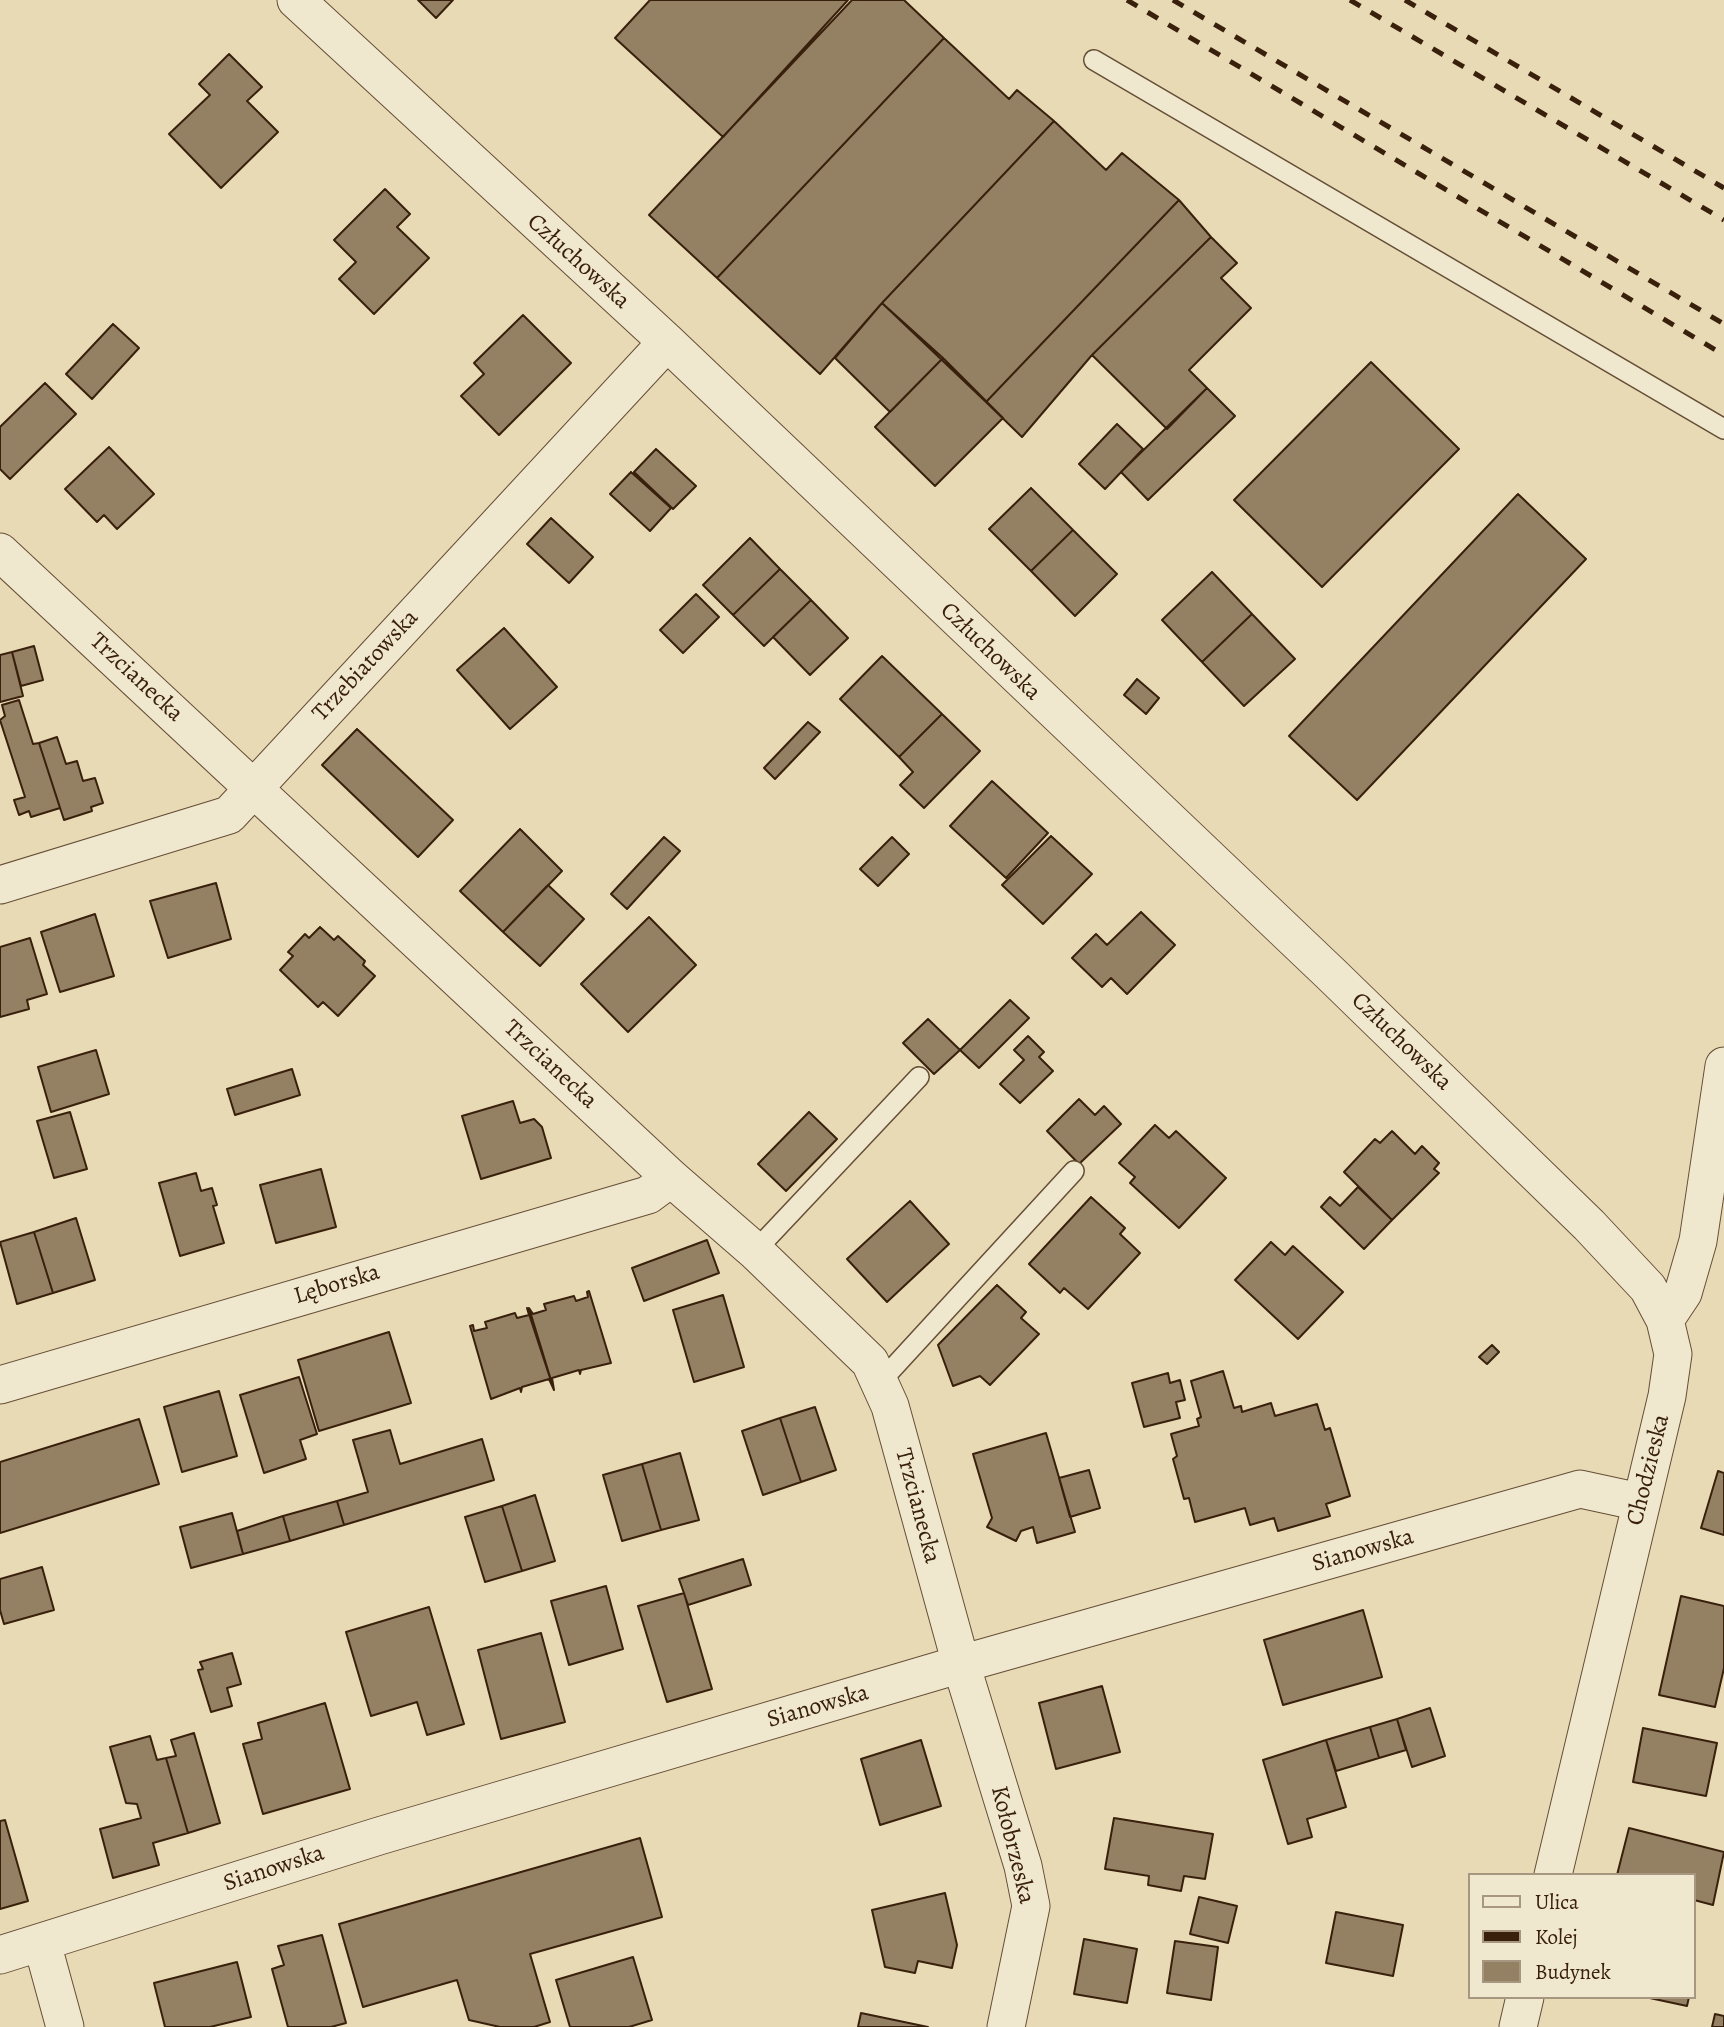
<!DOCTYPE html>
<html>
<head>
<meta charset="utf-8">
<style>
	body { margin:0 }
	#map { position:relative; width:1724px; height:2027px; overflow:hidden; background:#e8dab5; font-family:Alegreya,serif }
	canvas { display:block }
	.legend { position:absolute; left:1468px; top:1873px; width:228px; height:126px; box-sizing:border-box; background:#f0e7cf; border:2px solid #a79781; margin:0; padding:9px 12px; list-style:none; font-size:21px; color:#39200c }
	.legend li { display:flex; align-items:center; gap:14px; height:35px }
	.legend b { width:35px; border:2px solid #a79781 }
</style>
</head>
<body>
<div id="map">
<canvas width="1724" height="2027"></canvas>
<ul class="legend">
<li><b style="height:9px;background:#f0e7cf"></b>Ulica</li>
<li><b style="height:9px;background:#39200c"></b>Kolej</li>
<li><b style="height:19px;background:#948164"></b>Budynek</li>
</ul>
</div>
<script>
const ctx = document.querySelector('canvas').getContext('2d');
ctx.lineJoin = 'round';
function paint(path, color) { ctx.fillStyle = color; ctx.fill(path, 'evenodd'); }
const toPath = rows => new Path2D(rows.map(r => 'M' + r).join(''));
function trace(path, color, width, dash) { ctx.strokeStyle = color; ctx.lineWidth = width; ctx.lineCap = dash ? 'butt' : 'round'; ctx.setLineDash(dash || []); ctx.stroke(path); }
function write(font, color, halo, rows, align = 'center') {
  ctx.font = font + ' Alegreya,serif'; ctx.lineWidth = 5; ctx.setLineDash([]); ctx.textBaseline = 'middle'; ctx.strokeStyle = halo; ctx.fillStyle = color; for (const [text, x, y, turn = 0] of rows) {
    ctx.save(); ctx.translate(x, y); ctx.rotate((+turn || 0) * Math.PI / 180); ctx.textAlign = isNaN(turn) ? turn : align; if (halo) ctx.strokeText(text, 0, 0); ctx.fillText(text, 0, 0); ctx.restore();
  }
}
const building = toPath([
	[418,0,453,0,436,18,418,0],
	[650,0,848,0,723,137,615,38,650,0],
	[852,0,904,0,944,38,717,278,649,215,852,0],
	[944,38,1009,99,1017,90,1054,121,882,303,820,374,717,278,944,38],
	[229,54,262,87,247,101,278,132,221,188,169,134,210,95,199,84,229,54],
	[1054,121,1106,170,1122,153,1179,200,986,402,882,303,1054,121],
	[385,189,410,214,397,227,429,258,374,314,339,279,356,262,334,240,385,189],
	[1179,200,1211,237,1092,355,1022,437,986,402,1179,200],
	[1211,237,1237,263,1221,278,1251,308,1189,370,1207,388,1167,429,1092,355,1211,237],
	[882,303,943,358,890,412,835,358,882,303],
	[523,315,571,363,499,435,461,396,484,374,474,363,523,315],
	[113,324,139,348,92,399,66,374,113,324],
	[943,358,1003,418,935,486,875,427,943,358],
	[1371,362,1459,449,1322,587,1234,500,1371,362],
	[45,383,76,414,10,479,0,469,0,427,45,383],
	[1207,388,1235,416,1148,500,1121,472,1207,388],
	[1117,424,1143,449,1105,489,1079,464,1117,424],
	[109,447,154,494,117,529,104,515,97,522,65,489,109,447],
	[656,449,696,486,673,509,634,472,656,449],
	[631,472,671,508,650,531,610,494,631,472],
	[1031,488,1073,530,1031,571,989,529,1031,488],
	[1518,494,1586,559,1357,800,1289,736,1518,494],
	[551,518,593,557,569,583,527,544,551,518],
	[1073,530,1117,574,1075,616,1031,571,1073,530],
	[750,538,780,569,733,615,703,585,750,538],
	[780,569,811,600,764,646,733,615,780,569],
	[1212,572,1252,614,1202,662,1162,620,1212,572],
	[696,594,719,617,683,653,660,630,696,594],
	[811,600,848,638,810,675,773,637,811,600],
	[1252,614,1295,659,1244,706,1202,662,1252,614],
	[504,628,557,687,510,729,457,670,504,628],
	[34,646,43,680,21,686,12,652,34,646],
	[12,652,23,696,0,702,0,655,12,652],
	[882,656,942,714,899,757,840,699,882,656],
	[1137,679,1159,698,1146,714,1124,695,1137,679],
	[19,700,33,744,39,743,60,808,31,817,29,811,19,815,14,800,25,797,0,720,5,716,2,705,19,700],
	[942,714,980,751,924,808,900,785,913,772,899,757,942,714],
	[808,722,820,732,775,779,764,768,808,722],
	[357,729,453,820,418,857,322,765,357,729],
	[57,737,66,764,77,761,83,781,95,778,103,803,91,807,92,811,64,820,39,743,57,737],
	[992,781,1048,833,1006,878,950,826,992,781],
	[520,829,562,871,503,932,460,891,520,829],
	[1051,836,1092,874,1043,924,1002,885,1051,836],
	[664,837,680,851,627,909,611,894,664,837],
	[892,837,909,854,878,886,860,869,892,837],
	[216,883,231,939,168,958,150,901,216,883],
	[548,885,584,919,540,966,503,932,548,885],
	[1141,912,1175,945,1127,994,1111,978,1102,987,1072,958,1096,934,1107,945,1141,912],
	[95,914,114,976,60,992,41,932,95,914],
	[649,917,696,965,628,1032,581,984,649,917],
	[320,927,334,940,338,936,365,961,363,965,375,976,338,1016,323,1002,318,1007,280,970,293,956,288,952,305,934,309,938,320,927],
	[30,938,47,994,27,1000,29,1009,0,1017,0,947,30,938],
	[1010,1000,1029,1018,979,1068,960,1050,1010,1000],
	[928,1019,960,1050,934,1074,903,1043,928,1019],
	[1028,1036,1044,1052,1039,1057,1053,1071,1020,1103,1000,1084,1024,1060,1014,1050,1028,1036],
	[96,1050,109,1094,51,1112,38,1067,96,1050],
	[292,1069,300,1095,235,1115,227,1089,292,1069],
	[1079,1099,1095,1115,1104,1106,1121,1124,1079,1164,1047,1131,1079,1099],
	[513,1101,520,1123,534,1119,542,1127,551,1158,481,1179,462,1116,513,1101],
	[70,1112,87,1169,54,1178,37,1121,70,1112],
	[809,1112,837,1139,786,1191,758,1164,809,1112],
	[1155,1125,1169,1138,1176,1131,1226,1178,1179,1228,1130,1183,1135,1177,1119,1163,1155,1125],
	[1392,1131,1415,1154,1422,1146,1439,1163,1434,1169,1439,1173,1392,1220,1344,1172,1375,1139,1380,1143,1392,1131],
	[321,1169,336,1227,276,1243,260,1185,321,1169],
	[196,1173,201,1191,212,1188,217,1205,213,1206,224,1243,180,1256,159,1183,196,1173],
	[1358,1187,1392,1220,1364,1249,1321,1207,1330,1197,1340,1206,1358,1187],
	[1091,1197,1125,1228,1120,1234,1140,1253,1088,1309,1064,1288,1060,1293,1029,1264,1091,1197],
	[910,1201,949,1244,887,1302,847,1259,910,1201],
	[76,1218,95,1280,53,1293,34,1232,76,1218],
	[34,1232,53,1293,17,1304,0,1242,34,1232],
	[707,1240,719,1273,644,1301,632,1268,707,1240],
	[1271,1242,1285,1255,1293,1246,1343,1292,1298,1339,1235,1280,1271,1242],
	[997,1285,1026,1312,1021,1318,1039,1334,990,1385,980,1376,953,1386,938,1345,997,1285],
	[589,1291,611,1363,581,1370,580,1374,579,1370,552,1378,554,1390,529,1308,533,1314,546,1310,544,1304,574,1296,576,1301,588,1297,587,1292,589,1291],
	[723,1295,744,1367,694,1382,673,1310,723,1295],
	[527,1308,554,1390,549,1379,522,1387,521,1392,520,1388,491,1399,470,1326,473,1325,474,1331,487,1328,485,1322,515,1313,517,1318,529,1315,527,1308],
	[389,1332,411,1403,319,1431,298,1360,389,1332],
	[1492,1345,1499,1352,1487,1364,1479,1357,1492,1345],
	[1223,1371,1234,1408,1241,1406,1242,1412,1271,1403,1275,1416,1317,1404,1325,1430,1330,1428,1350,1496,1326,1504,1330,1516,1278,1531,1274,1518,1250,1525,1245,1508,1195,1522,1189,1498,1184,1499,1173,1459,1177,1456,1171,1434,1199,1426,1197,1419,1201,1417,1191,1381,1223,1371],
	[1168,1373,1170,1383,1180,1380,1185,1400,1176,1402,1180,1418,1144,1427,1132,1383,1168,1373],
	[299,1377,317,1434,300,1440,306,1459,264,1473,240,1395,299,1377],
	[219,1391,237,1456,182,1472,164,1407,219,1391],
	[815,1407,836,1470,801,1482,780,1418,815,1407],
	[780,1418,801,1482,763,1495,742,1431,780,1418],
	[139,1419,159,1484,0,1533,0,1462,139,1419],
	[390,1430,400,1464,482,1439,494,1480,344,1525,337,1501,368,1492,353,1440,390,1430],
	[1046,1433,1075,1532,1037,1543,1033,1527,1021,1531,1016,1541,987,1527,992,1518,973,1454,1046,1433],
	[680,1453,699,1520,661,1530,642,1464,680,1453],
	[642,1464,661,1530,622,1541,603,1475,642,1464],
	[1089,1470,1100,1508,1070,1517,1059,1478,1089,1470],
	[1718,1471,1724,1473,1724,1535,1701,1528,1718,1471],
	[535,1495,555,1561,522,1571,502,1506,535,1495],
	[337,1501,344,1525,290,1541,283,1516,337,1501],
	[502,1506,522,1571,485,1582,465,1517,502,1506],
	[232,1513,243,1554,191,1568,180,1527,232,1513],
	[283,1516,290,1541,243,1554,237,1531,283,1516],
	[743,1559,751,1585,688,1605,679,1579,743,1559],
	[42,1567,54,1610,4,1624,0,1610,0,1579,42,1567],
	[606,1586,623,1649,569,1665,551,1601,606,1586],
	[684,1593,712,1689,667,1702,638,1606,684,1593],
	[1681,1596,1724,1606,1724,1668,1715,1707,1659,1695,1681,1596],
	[429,1607,464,1724,427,1735,417,1702,371,1716,346,1632,429,1607],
	[1363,1610,1382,1677,1283,1705,1264,1640,1363,1610],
	[541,1633,565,1722,501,1739,478,1650,541,1633],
	[232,1653,241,1684,227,1688,232,1706,211,1712,198,1670,203,1669,200,1662,232,1653],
	[1102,1686,1120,1752,1056,1769,1039,1703,1102,1686],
	[325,1703,350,1789,263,1814,243,1744,262,1739,258,1723,325,1703],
	[1430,1708,1445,1756,1412,1767,1397,1719,1430,1708],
	[1397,1719,1406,1750,1379,1758,1370,1727,1397,1719],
	[1370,1727,1379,1758,1336,1771,1326,1740,1370,1727],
	[1643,1728,1717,1743,1706,1796,1633,1782,1643,1728],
	[194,1733,220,1823,188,1833,166,1758,176,1756,171,1740,194,1733],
	[150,1736,157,1760,166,1758,188,1833,153,1843,159,1865,113,1878,100,1829,141,1818,137,1804,126,1803,110,1747,150,1736],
	[921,1740,941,1806,880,1825,861,1759,921,1740],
	[1326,1740,1346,1807,1307,1819,1312,1837,1288,1844,1263,1760,1326,1740],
	[1114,1818,1213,1834,1205,1879,1184,1876,1181,1891,1148,1885,1149,1876,1105,1869,1114,1818],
	[5,1820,28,1901,0,1909,0,1821,5,1820],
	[1629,1828,1724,1852,1713,1905,1694,1900,1694,1875,1617,1875,1629,1828],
	[640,1838,662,1917,530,1954,550,2022,534,2027,500,2027,469,2020,457,1980,363,2007,339,1924,640,1838],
	[945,1893,957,1945,952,1968,918,1961,915,1973,885,1967,872,1910,945,1893],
	[1199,1897,1237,1906,1228,1943,1190,1934,1199,1897],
	[1336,1912,1403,1925,1393,1976,1326,1963,1336,1912],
	[322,1935,346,2023,331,2027,288,2027,272,1969,284,1965,278,1946,322,1935],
	[1084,1939,1137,1949,1127,2003,1074,1994,1084,1939],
	[1175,1941,1218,1947,1211,2000,1167,1993,1175,1941],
	[633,1957,652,2020,629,2027,570,2027,556,1980,633,1957],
	[237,1962,251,2017,210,2027,165,2027,154,1983,237,1962],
	[1645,1997,1689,1997,1687,2006,1645,1997],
	[861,2013,928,2027,858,2027,861,2013],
	[1715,2014,1724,2016,1724,2027,1712,2027,1715,2014]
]);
paint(building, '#948164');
trace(building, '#39200c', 2);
const lane = toPath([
	[1094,60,1724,429],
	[755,1251,919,1077],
	[881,1381,1074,1171]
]);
const street = toPath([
	[296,0,667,342,1332,975,1589,1225,1648,1288,1665,1320,1673,1354,1667,1396,1553,1875],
	[0,552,671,1178,755,1251,870,1362,890,1406,961,1664,1023,1866,1031,1906,1006,2027],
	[0,885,229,815,667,342],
	[1665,1320,1683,1293,1698,1241,1724,1066],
	[0,1385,648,1195,671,1178],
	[42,1943,65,2027],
	[0,1955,379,1836,961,1664,1580,1489,1640,1502],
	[1518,2027,1525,1997]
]);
trace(lane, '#654e36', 22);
trace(street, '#654e36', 39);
trace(lane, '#f0e7cf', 19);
trace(street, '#f0e7cf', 37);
trace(toPath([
	[1127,0,1724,355],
	[1173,0,1724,324],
	[1350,0,1724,220],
	[1405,0,1724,188]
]), '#39200c', 5, [12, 12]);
write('24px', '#39200c', '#f0e7cf', [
	["Człuchowska",578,262,42],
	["Człuchowska",990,652,44],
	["Trzebiatowska",366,666,-47],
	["Trzcianecka",136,678,43],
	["Człuchowska",1401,1042,44],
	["Trzcianecka",550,1065,43],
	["Lęborska",337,1285,-17],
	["Chodzieska",1649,1470,-76],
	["Trzcianecka",917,1506,75],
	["Sianowska",1363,1551,-16],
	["Sianowska",818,1707,-16],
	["Kołobrzeska",1012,1845,76],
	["Sianowska",274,1869,-18]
]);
</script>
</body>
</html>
